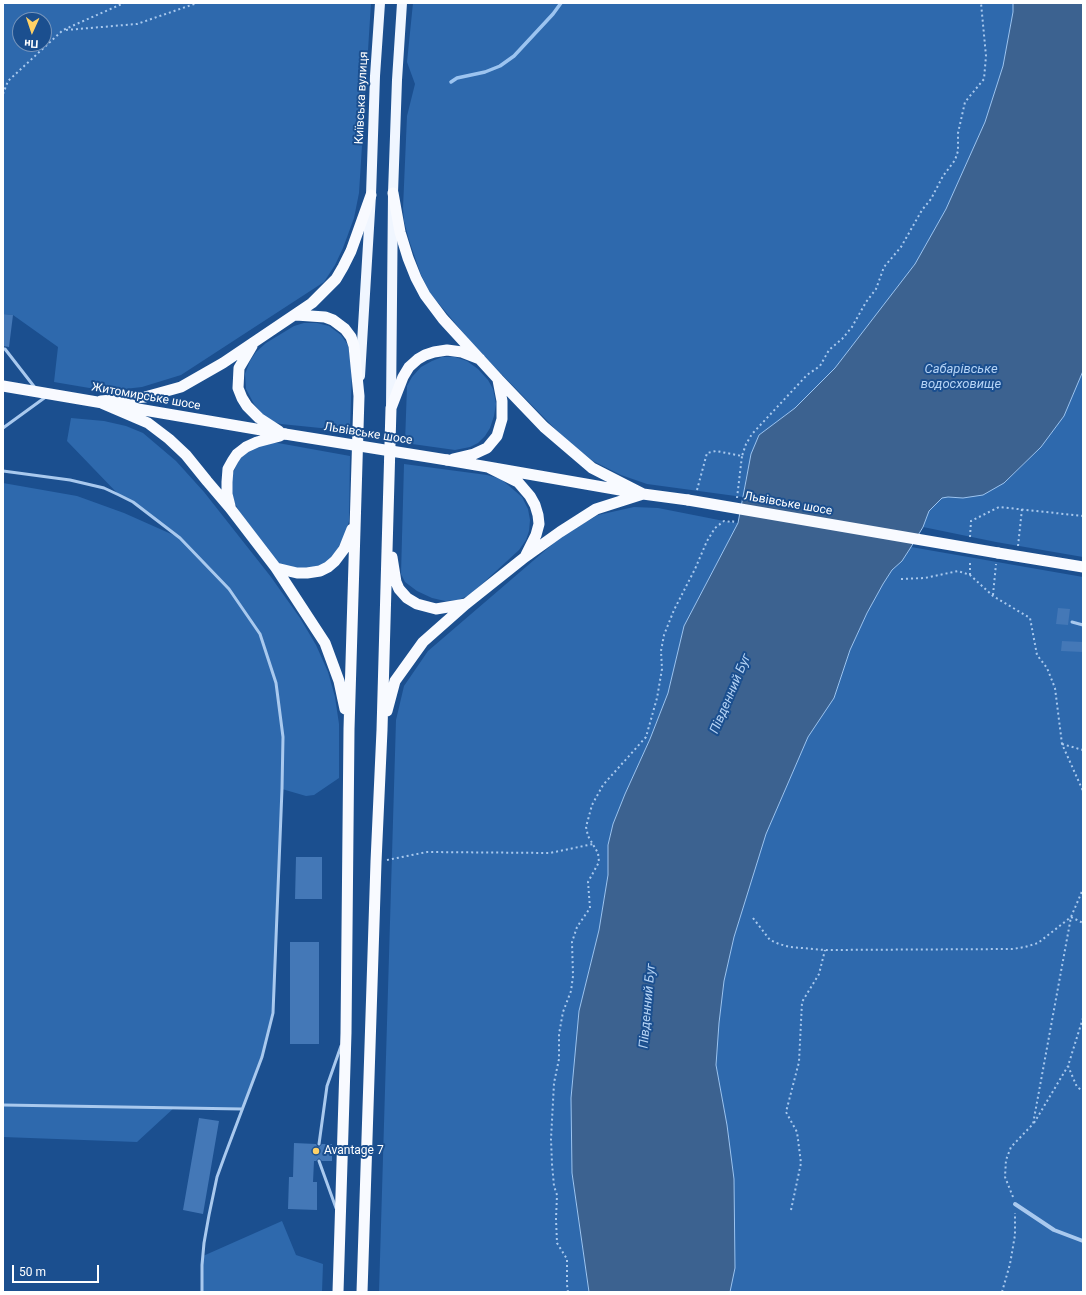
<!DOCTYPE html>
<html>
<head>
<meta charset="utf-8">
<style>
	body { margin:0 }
	#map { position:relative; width:1086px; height:1295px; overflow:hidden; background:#1b4f8f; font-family:Roboto,sans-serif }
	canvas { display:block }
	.frame { position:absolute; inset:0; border:4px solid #fff; pointer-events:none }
	.north { position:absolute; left:12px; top:12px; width:40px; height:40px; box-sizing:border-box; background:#1b4f8f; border:1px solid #7695bc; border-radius:50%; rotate:183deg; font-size:11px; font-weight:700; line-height:16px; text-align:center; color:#fff }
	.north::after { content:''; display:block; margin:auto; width:14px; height:18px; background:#ffd166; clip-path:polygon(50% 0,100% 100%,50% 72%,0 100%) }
	.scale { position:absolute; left:12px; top:1265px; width:87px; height:18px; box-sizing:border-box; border:2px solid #fff; border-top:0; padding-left:5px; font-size:12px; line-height:14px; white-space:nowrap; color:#fff; -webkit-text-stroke:3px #1b4f8f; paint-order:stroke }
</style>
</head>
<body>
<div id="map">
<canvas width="1086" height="1295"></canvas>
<div class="frame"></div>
<div class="north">Пн</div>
<div class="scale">50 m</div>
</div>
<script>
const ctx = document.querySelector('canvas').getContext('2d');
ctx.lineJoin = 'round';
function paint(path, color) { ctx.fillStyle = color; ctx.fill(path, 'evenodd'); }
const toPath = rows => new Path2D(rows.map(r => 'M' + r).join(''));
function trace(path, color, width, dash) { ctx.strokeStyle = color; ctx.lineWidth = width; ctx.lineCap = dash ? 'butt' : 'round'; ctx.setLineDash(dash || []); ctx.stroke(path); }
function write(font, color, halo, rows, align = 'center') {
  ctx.font = font + ' Roboto,sans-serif'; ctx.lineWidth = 4; ctx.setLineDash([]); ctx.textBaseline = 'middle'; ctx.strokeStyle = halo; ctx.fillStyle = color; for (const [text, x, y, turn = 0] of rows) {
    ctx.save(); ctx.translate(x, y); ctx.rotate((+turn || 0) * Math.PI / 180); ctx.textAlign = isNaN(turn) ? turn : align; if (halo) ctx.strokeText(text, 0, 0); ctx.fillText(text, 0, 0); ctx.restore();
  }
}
paint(toPath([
	[3,3,371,3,359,193,354,218,343,248,335,265,324,282,181,375,142,387,107,391,54,382,58,347,13,315,3,314],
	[20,20,44,20,44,44,20,44],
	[413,3,1013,3,1013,12,1003,66,985,122,946,209,915,264,835,368,795,408,759,435,746,477,743,497,647,484,621,475,593,461,564,438,475,347,430,293,421,275,409,240,404,221,403,208,407,116,415,84,407,62],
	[304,323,317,323,329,326,341,335,348,345,352,369,350,431,281,424,274,422,264,416,254,404,246,389,245,374,250,361,256,352,266,343,294,326],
	[442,357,455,357,467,361,478,369,488,380,493,389,496,404,494,416,490,428,485,436,478,443,470,447,455,450,405,443,407,386,412,377,421,367,432,361],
	[1083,371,1083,557,996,542,923,527,929,511,942,498,948,497,963,498,1004,483,1021,467,1041,447,1064,416],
	[71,418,104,421,126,426,143,433,176,461,204,492,271,577,300,618,316,645,328,672,335,697,339,724,339,778,314,795,306,796,282,789,275,997,266,1043,242,1109,175,1107,137,1142,3,1137,3,483,77,496,124,513,178,537,133,502,119,495,67,441],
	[268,443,278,443,350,456,349,521,346,532,333,558,322,567,307,570,285,567,278,563,239,511,233,500,231,485,233,473,239,460,247,451],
	[404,464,487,475,501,479,522,497,528,509,530,520,529,531,526,540,519,550,470,595,458,600,445,601,432,598,417,591,405,582,401,574],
	[634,507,658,508,724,521,738,523,684,626,668,693,650,739,625,794,613,824,608,845,608,875,599,930,579,1011,571,1098,572,1173,589,1292,379,1292,396,720,404,686,428,651,562,536,598,515],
	[911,547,1083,577,1083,1292,730,1292,735,1268,734,1179,727,1125,716,1065,719,1023,724,981,734,937,766,834,808,737,834,698,850,650,867,613,883,584,892,570,902,561],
	[282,1221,296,1255,323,1264,322,1292,202,1292,203,1256]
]), '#2e69ad');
const water = toPath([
	[1013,3,1083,3,1083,371,1064,416,1041,447,1004,483,983,495,963,498,948,497,942,498,929,511,923,527,911,547,902,561,892,570,883,584,867,613,850,650,834,698,808,737,766,834,734,937,724,981,719,1023,716,1065,727,1125,734,1179,735,1268,730,1292,589,1292,572,1173,571,1098,579,1011,599,930,608,875,608,845,613,824,625,794,650,739,668,693,684,626,738,523,751,454,759,435,795,408,835,368,915,264,946,209,985,122,1003,66,1013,12,1013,3]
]);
paint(water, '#3c6290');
trace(water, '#9cc4f0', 1);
trace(toPath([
	[451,82,457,78,485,72,500,66,514,56,553,14,561,3]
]), '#9cc4f0', 3.5);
paint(toPath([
	[3,314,13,315,9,347,3,346],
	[1058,608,1070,609,1068,625,1056,624],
	[1062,641,1083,642,1083,652,1061,651],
	[296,857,322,857,322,899,295,899],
	[290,942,319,942,319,1044,290,1044],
	[199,1118,219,1121,203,1214,183,1210],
	[294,1143,316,1144,317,1146,319,1147,322,1144,332,1144,332,1161,322,1161,319,1158,316,1161,314,1161,313,1182,317,1182,317,1210,288,1209,289,1177,293,1177]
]), '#4478b7');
trace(toPath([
	[66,30,137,24,197,3],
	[3,94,8,81,63,30,124,3],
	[697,490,707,453,716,451,742,456,746,444,752,434,807,375,820,366,829,350,842,339,852,327,866,302,876,289,884,267,901,247,922,210,931,199,943,176,955,160,958,151,958,133,965,102,984,79,986,56,981,3],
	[737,498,742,456],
	[970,537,971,521,999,507,1083,516],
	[1018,546,1022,509],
	[970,575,970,560],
	[901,579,925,578,958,571,970,575,993,596,1030,618,1037,655,1047,668,1055,688,1062,744,1083,791],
	[993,595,996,564],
	[1062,744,1083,750],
	[387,860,427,852,550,853,593,844],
	[753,918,770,940,779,944,790,947,825,950,1012,949,1025,947,1038,943,1071,917,1083,923],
	[1083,1018,1068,1066,1077,1087,1083,1091],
	[1034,1123,1068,1066],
	[1013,1197,1005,1177,1006,1160,1011,1147,1033,1124,1071,917,1083,889],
	[791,1210,801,1163,797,1132,786,1112,799,1062,802,1002,819,974,825,950],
	[568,1292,567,1285,567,1259,557,1243,556,1219,557,1195,554,1186,552,1164,551,1139,554,1083,559,1059,559,1034,563,1012,571,991,573,976,572,942,577,927,590,908,588,882,599,862,598,853,588,836,586,827,592,805,603,785,646,737,657,698,662,669,661,651,664,635,674,610,695,569,707,541,715,528,724,521,733,522,734,518],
	[1002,1292,1010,1264,1015,1235,1015,1213]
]), '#a9c9ee', 2, [2, 3]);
trace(toPath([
	[3,349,5,349,36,389],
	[3,428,47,396],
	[3,471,70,480,104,488,119,495,133,502,180,538,229,589,260,634,276,683,283,737,282,789,273,1013,262,1057,225,1155,217,1177,209,1215,204,1243,202,1265,202,1292],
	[1072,622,1083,625],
	[3,1105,242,1109],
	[319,1144,327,1086,341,1046],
	[319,1161,336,1208]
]), '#a9c9ee', 3);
trace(toPath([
	[1015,1204,1054,1230,1083,1241]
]), '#a9c9ee', 4);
trace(toPath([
	[360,376,371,195,375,76,380,3],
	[391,407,393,193,397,80,402,3]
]), '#f0f6ff', 10);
trace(toPath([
	[393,193,400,232,408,258,416,278,425,295,443,319,498,379,544,427,592,468,643,494],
	[296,315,325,317,333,320,345,329,351,337,354,346,359,396,349,729,346,1033,338,1292],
	[252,346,239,368,238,388,242,398,247,406,259,418,279,431],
	[3,386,285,434],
	[101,401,145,397,181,387,223,363,312,303,336,279,343,267,351,251,371,195],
	[99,402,148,423,169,439,186,455,207,481,230,508,276,568,325,643,339,681,345,709],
	[453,459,474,454,487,448,497,436,502,419,502,401,498,380],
	[447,460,488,467,518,482,530,496,535,505,538,515,539,524,536,535,526,555],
	[488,467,643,494,688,500],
	[230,506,227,494,227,482,228,469,233,460,237,454,246,447,257,442,280,436],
	[998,553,1083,567],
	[392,557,396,582,399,589,407,598,417,604,436,609,466,604],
	[276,568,297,573,307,573,320,571,328,567,335,561,344,549,352,529],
	[387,711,395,681,423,642,466,604,525,557,560,532,596,509,643,494],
	[362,1292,376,862,382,730,391,408,403,377,409,367,418,359,425,355,434,352,447,350,462,352,480,359]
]), '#f8faff', 11);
trace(toPath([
	[285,434,447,460],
	[688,500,998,553]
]), '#f8faff', 11);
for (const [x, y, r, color] of [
	[316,1151,4,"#ffd166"]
]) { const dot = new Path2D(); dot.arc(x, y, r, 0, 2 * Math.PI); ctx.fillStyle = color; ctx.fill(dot); trace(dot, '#1b4f8f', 1.5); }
write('12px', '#fff', '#1b4f8f', [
	["Київська вулиця",362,98,-87],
	["Житомирське шосе",146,397,10],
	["Львівське шосе",368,434,9],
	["Львівське шосе",788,504,10]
]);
write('12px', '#fff', '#1b4f8f', [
	["Avantage 7",324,1151]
], 'left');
write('italic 13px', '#b5d3f5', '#1b4f8f', [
	["Сабарівське",961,370],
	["водосховище",961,385],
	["Південний Буг",731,694,-67],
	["Південний Буг",648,1006,-85]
]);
</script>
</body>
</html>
